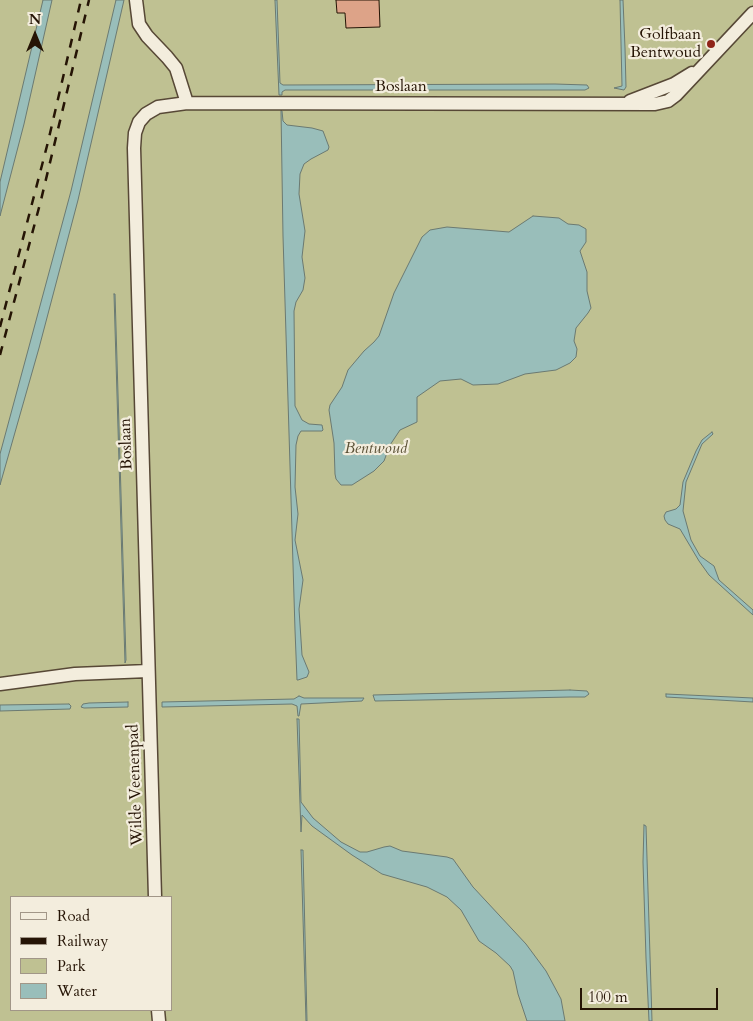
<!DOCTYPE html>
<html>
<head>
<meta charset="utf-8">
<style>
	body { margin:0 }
	#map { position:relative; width:753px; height:1021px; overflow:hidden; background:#ede3ca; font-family:Cardo,serif }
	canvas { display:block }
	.legend { position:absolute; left:10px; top:896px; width:162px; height:115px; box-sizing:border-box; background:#f3eddd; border:1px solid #a19687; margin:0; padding:6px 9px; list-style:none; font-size:15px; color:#251405 }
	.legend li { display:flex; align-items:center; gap:10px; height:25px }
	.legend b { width:25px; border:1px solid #a19687 }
	.north { position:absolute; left:10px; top:10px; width:50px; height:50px; -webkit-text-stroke:4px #f3eddd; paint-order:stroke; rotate:0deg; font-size:14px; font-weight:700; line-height:20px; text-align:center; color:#251405 }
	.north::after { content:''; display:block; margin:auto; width:18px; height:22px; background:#251405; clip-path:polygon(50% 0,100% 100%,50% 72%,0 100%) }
	.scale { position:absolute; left:580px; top:988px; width:138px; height:22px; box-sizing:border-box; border:2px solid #251405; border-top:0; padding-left:6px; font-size:15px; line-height:18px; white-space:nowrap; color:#251405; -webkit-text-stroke:4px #f3eddd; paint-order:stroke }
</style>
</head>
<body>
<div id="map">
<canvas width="753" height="1021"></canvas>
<ul class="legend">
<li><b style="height:6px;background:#f3eddd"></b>Road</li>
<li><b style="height:6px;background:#251405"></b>Railway</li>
<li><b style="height:14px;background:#bfc192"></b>Park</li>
<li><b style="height:14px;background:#99beba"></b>Water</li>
</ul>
<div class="north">N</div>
<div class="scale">100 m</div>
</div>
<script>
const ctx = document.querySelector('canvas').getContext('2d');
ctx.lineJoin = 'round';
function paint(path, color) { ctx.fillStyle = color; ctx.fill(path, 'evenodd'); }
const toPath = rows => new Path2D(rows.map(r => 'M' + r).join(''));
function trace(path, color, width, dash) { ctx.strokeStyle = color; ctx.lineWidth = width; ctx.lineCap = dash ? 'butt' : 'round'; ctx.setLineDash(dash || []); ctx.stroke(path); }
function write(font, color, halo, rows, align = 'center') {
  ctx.font = font + ' Cardo,serif'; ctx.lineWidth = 4.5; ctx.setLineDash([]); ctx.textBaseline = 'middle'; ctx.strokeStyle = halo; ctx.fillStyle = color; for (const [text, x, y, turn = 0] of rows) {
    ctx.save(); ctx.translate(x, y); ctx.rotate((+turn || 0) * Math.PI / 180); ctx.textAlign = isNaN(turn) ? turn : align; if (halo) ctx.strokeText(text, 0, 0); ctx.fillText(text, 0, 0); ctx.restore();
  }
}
paint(toPath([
	[0,0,753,0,753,1021,0,1021],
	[11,897,171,897,171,1010,11,1010]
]), '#bfc192');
const water = toPath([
	[43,0,52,0,24,124,0,216,0,182,43,0],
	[116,0,124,0,78,200,39,348,0,485,0,454,71,191,116,0],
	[275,0,277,0,280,83,283,85,555,84,587,85,589,88,585,90,285,90,282,92,282,95,279,95,275,0],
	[620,0,623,0,625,48,626,87,624,90,614,88,622,86,620,0],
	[281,110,282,111,283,121,287,125,312,128,323,131,329,147,328,150,311,159,304,164,300,174,299,194,305,231,302,257,305,278,303,290,296,302,294,311,295,406,302,420,309,424,322,425,323,430,322,431,301,431,298,436,296,445,295,487,298,514,295,540,303,580,299,609,302,655,309,672,307,677,298,680,297,680,295,630,283,236,281,110],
	[533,216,559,218,568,224,579,225,586,229,586,242,580,251,587,272,587,291,591,308,588,313,576,328,574,341,577,349,576,357,570,363,556,370,525,374,498,384,473,385,461,379,440,381,417,397,417,422,400,430,390,445,384,461,374,471,352,485,341,485,336,479,335,474,334,443,329,410,330,405,342,387,348,370,364,351,374,342,379,336,394,293,422,237,430,230,447,227,509,232,533,216],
	[114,294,115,294,126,660,125,663,114,294],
	[712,432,713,434,702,444,686,482,683,511,691,540,700,556,714,566,719,580,753,610,753,615,709,575,699,561,680,529,668,524,665,520,664,516,666,512,676,509,680,505,683,482,696,451,702,440,712,432],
	[570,690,587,691,589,694,585,697,570,697,375,701,373,695,570,690],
	[666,694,753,698,753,702,666,697,666,694],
	[299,696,304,698,364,698,362,701,301,704,299,716,298,716,297,706,292,704,162,707,162,702,294,699,299,696],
	[128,702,128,707,84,708,81,707,83,704,89,703,128,702],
	[69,704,71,706,70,709,0,711,0,705,69,704],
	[297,719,299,719,301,802,313,818,341,842,360,852,367,852,384,847,390,846,402,851,447,857,453,859,473,887,526,944,546,971,561,999,565,1021,527,1021,518,994,513,971,510,966,496,953,479,941,461,910,447,897,427,887,382,874,352,855,312,826,302,815,301,832,297,719],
	[644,825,646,826,652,1021,649,1021,646,958,643,862,644,825],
	[301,850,303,850,307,1021,306,1021,301,850]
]);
paint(water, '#99beba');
trace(water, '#6b7a72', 1);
const building = toPath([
	[336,0,379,0,380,27,346,28,345,13,337,13,336,0]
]);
paint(building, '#dda388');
trace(building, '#251405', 1);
const minor = toPath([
	[136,0,139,24,147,36,167,57,176,68,187,103],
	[630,101,674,84,692,73],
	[0,684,75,674,148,671],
	[155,897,134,148,135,133,139,122,146,114,158,107,187,103,655,104,668,101,676,95,753,13],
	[158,1010,159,1021]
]);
trace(minor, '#574836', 15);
trace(minor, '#f3eddd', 12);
trace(toPath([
	[0,327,48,142,81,0],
	[0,355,41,200,89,0]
]), '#251405', 2.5, [9, 9]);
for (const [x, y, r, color] of [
	[711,44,5,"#8f2418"]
]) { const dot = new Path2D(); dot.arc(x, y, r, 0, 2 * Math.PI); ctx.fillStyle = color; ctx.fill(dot); trace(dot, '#f3eddd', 2); }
write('16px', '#251405', '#f3eddd', [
	["Golfbaan",701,35],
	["Bentwoud",701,53]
], 'right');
write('16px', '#251405', '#f3eddd', [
	["Boslaan",401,87],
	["Boslaan",127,444,-92],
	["Wilde Veenenpad",136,785,-92]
]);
write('italic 16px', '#5b5136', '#f3eddd', [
	["Bentwoud",376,449]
]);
</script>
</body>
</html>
